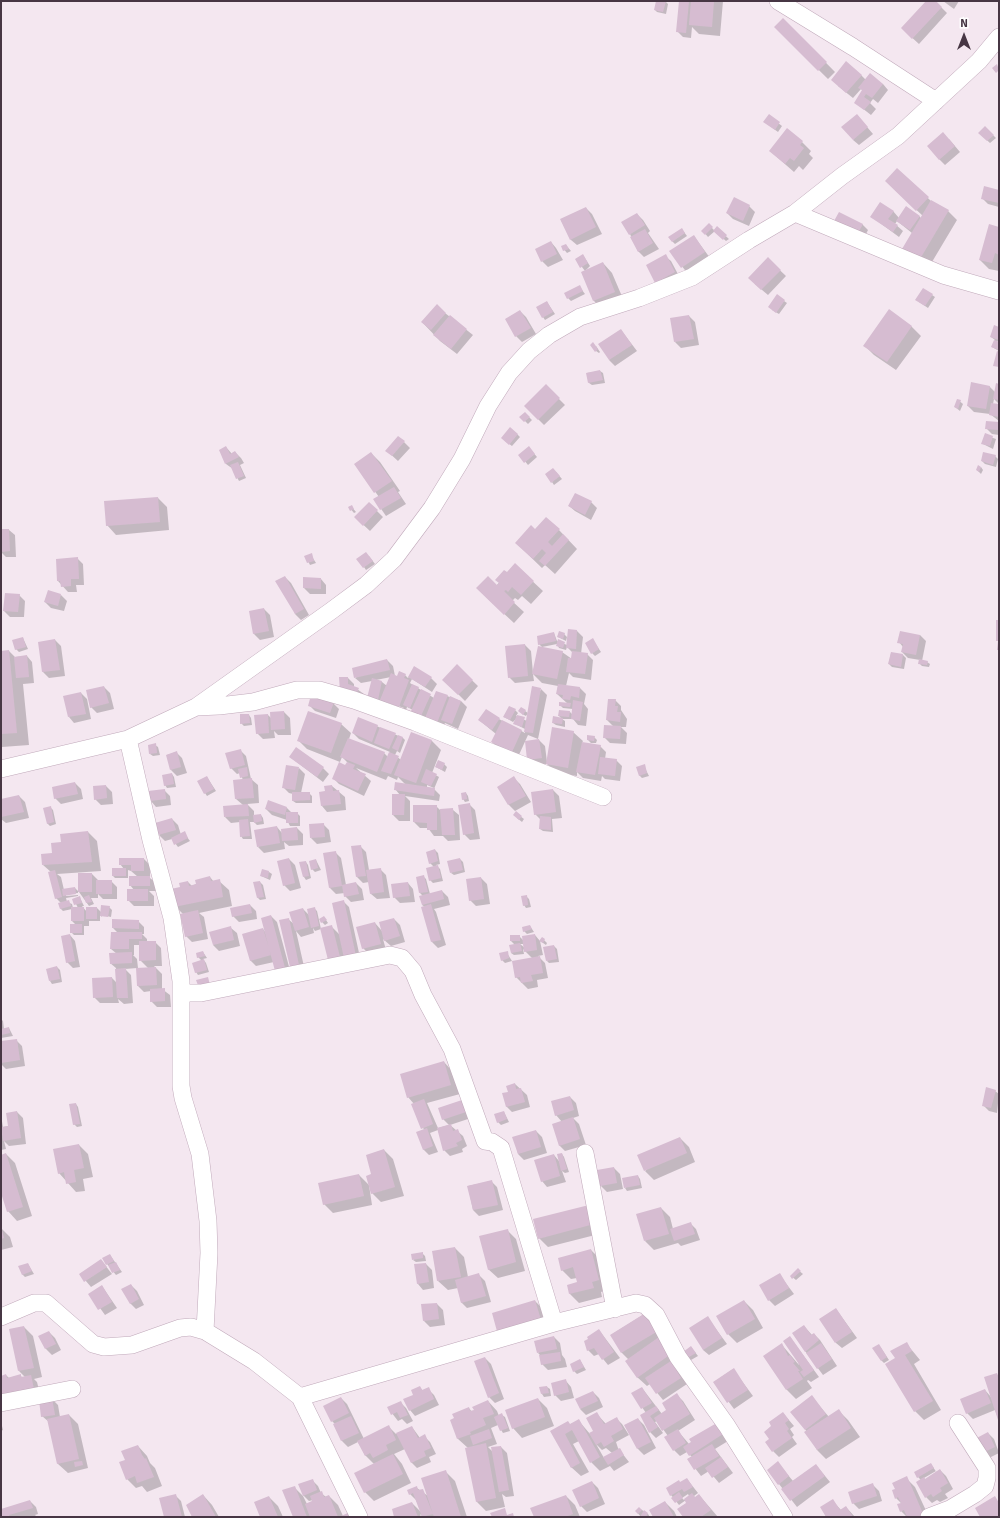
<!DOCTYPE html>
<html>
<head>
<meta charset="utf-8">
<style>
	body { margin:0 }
	#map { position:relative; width:1000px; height:1518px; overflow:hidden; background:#f4e7f0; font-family:Signika,sans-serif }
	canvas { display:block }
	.frame { position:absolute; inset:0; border:2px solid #473644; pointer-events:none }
	.north { position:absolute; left:944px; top:16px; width:40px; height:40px; -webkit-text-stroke:3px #fff; paint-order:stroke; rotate:0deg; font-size:11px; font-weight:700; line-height:16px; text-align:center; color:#473644 }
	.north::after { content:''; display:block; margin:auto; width:14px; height:18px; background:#473644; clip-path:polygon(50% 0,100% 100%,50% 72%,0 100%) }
</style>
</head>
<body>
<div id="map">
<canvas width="1000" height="1518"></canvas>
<div class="frame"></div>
<div class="north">N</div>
</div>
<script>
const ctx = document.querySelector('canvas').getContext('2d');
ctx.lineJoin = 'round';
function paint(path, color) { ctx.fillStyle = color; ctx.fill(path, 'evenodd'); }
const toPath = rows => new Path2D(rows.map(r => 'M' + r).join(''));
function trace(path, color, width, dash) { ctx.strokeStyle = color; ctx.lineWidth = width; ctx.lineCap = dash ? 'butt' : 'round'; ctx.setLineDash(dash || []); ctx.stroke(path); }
paint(toPath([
	[657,1,665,1,668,4,666,14,657,12,655,10],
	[680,1,723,1,720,36,699,34,692,27,691,38,683,37,677,31],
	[927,1,935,1,947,13,919,44,908,34],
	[943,1,959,1,954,9],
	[783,19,835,72,828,79,775,27],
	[861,75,866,80,883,84,888,90,878,103,873,99,870,103,876,109,871,115,862,108,863,90,861,89,853,98,838,86],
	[769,116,782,126,778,132,767,124],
	[862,121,873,134,859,145,853,140],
	[985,127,996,138,990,143,979,133],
	[949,139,960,152,945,165,939,159],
	[802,142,811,151,809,154,813,158,803,170,799,166,794,172,770,151],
	[897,169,931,201,948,211,957,220,929,267,913,258,912,233,897,221,895,224,903,231,899,237,872,217,893,211,899,218,919,216,921,218,923,216,895,190],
	[999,191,999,207,988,204,982,198],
	[749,206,755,212,749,226,733,219,727,213],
	[586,208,592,214,602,234,577,245,571,240,561,220],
	[839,213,862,224,868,230,864,238],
	[637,214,643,220,650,231,648,233,659,249,644,257,638,251,630,234],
	[709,225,714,230,717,228,729,239,726,241,715,231,708,237,703,231],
	[999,228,999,271,989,269,980,260],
	[684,232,687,236,675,244,672,241],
	[694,236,710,258,688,274,671,252],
	[551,242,556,248,563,260,548,267,542,261],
	[566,245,571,251,567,253,562,247],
	[583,255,590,266,585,271,603,263,612,273,624,301,603,310,594,301,582,272,585,271,576,259],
	[665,256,671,261,680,278,656,282],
	[768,259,786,276,768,295,755,284],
	[579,286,585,294,571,301,568,298],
	[932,295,935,297,928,308,919,302],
	[784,301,787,303,779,314,772,310],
	[547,302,555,314,545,320,543,317],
	[520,311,526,317,536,334,522,342,516,336,506,319],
	[445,313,473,335,457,354,440,341,422,322],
	[689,316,695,322,699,345,681,348,675,342],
	[911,326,921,336,896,370,874,355,864,345],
	[999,328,999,341,996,342,999,343,999,351,992,347,995,340,991,337],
	[621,330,637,351,615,366,609,360],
	[596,346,600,352,599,353,596,351],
	[600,371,603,373,605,383,592,385,589,383,587,373],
	[999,385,999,404,994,399,993,404,999,405,999,421,990,414,974,412,968,406,989,386,995,392],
	[546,386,565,405,544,425,525,406],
	[958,400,963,404,960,411,955,407],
	[525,413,532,420,528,424,521,417],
	[999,423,999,435,992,434,986,428],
	[517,434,520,437,512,446,505,441],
	[985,435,996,439,993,449,983,444],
	[404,442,410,448,398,461,387,451],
	[226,447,232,454,235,452,241,458,244,463,240,465,246,478,239,481,233,469,226,464],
	[531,450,537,457,528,465,520,455],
	[371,453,380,462,400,491,398,492,406,504,386,516,375,500,379,497,355,464],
	[995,456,998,459,996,467,985,464,982,461],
	[981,467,983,470,981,474,977,470],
	[556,472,562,479,554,485,552,482],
	[158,498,167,507,169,530,116,535,107,525],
	[591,502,597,508,591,520,575,511,569,506],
	[369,503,383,517,370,531,355,517],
	[351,506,356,512,354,513,349,507],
	[1,530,9,530,15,535,16,557,6,557,1,552],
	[535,530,559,530,577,549,555,574,545,565,542,568,516,543],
	[311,555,316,563,310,565,306,557],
	[369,556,375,564,366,570,364,567],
	[77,558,83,564,84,585,76,585,77,592,68,592,58,581],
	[515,565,543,591,531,604,522,596,518,600,515,598,512,601,524,612,514,623,486,597],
	[285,577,291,583,309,615,301,620,295,614],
	[321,579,326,585,326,594,310,594,304,588],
	[19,595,25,601,24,617,10,617,4,611],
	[61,595,67,601,64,611,51,608,45,602],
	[264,609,270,615,274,637,260,640,254,634,250,612],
	[569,630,577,631,583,637,581,654,587,654,593,660,591,680,573,677,569,673,566,686,580,688,586,694,584,704,588,709,586,726,578,725,573,719,562,719,565,721,565,727,556,725,553,723,562,719,559,716,570,712,573,715,573,709,563,708,560,705,568,704,557,694,558,686,542,683,533,674,534,681,515,683,509,677,525,645,531,651,533,673,562,652,572,659,573,653,567,647,566,650,559,648,557,644,542,647,539,644,554,633,557,641,567,645],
	[564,634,567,637,566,641,558,637],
	[920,635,926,641,922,661,927,662,930,664,929,667,922,666,919,663,920,660,908,658,902,652,903,647,899,642],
	[23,638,28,649,19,652,16,649],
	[55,640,61,646,65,676,49,678,43,672,39,643],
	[593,640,601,652,595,656,592,653],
	[9,651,15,657,27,656,32,662,34,683,23,684,29,745,2,747,1,652],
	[891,653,903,655,906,658,904,669,892,667,889,664],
	[387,660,393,666,395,676,398,677,405,675,408,678,414,668,431,678,437,684,432,692,412,679,410,683,413,685,434,698,447,696,461,701,467,707,458,729,445,723,443,728,418,717,412,711,413,710,407,707,405,713,374,703,372,681,361,683,355,678],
	[391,677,387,686,382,682,376,680],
	[387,702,404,708,403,710,387,704],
	[457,666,478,686,465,701,444,680],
	[348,678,354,684,354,687,364,694,361,702,347,698],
	[104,687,110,693,114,709,97,713,91,707],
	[541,689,547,695,538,739,528,735,518,757,498,748,492,742,496,734,479,720,499,719,525,733,525,729,515,724,517,718,513,722,504,717,515,710,518,713,516,716,527,721],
	[81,693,87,699,91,719,74,723,69,717],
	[615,700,621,706,621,710,627,719,626,727,621,727,627,733,626,744,610,743,604,737,613,726,607,720],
	[333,703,339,709,336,718,315,711,309,705],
	[525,711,528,713,526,716,522,714],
	[284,712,290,718,291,735,278,735,274,731,275,738,263,739,257,733,268,715,272,719],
	[249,715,251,718,252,725,244,726,241,723],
	[359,718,403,738,405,740,400,753,397,751,395,755,401,760,412,733,432,741,441,750,432,773,439,777,434,789,440,795,439,801,405,796,410,801,410,821,399,821,393,815,400,795,395,789,406,785,398,777,397,780,388,776,386,780,356,768,371,781,364,796,339,784,333,778,348,763,342,757,340,762,307,749,298,740,341,724,351,733,349,739,384,753,388,757,390,752,359,739,353,733],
	[427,785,434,788,427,788],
	[573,732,583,741,582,743,600,746,606,752,605,759,616,760,622,766,620,781,605,779,602,776,601,781,583,778,577,772,577,776,556,773,547,764,534,765,528,759,539,740,545,746,547,762],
	[594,737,597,740,596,743,591,743,588,740],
	[155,745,158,747,160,755,153,756,150,754],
	[240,750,246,756,251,779,258,785,259,803,247,804,254,811,254,816,261,815,263,818,264,824,257,825,254,822,250,822,252,839,243,839,241,836,240,822,231,823,225,817,243,805,236,799,243,780,240,773,237,774,231,768],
	[176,752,182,758,187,773,177,776,171,770,167,755],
	[290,757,323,768,329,774,323,782],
	[444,764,447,767,445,772,436,767],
	[644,766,649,776,642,778,639,775],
	[299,768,305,774,301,793,309,793,312,796,312,803,296,803,293,801,293,794,289,793,283,787],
	[172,774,174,777,176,787,167,788,165,785],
	[207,777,216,791,207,796,205,793],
	[514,778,520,784,531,802,515,811,509,805,499,787],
	[75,783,81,789,83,799,61,804,55,798],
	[106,786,112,792,113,804,101,805,95,799],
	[332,786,345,797,346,810,327,812,322,806,326,792],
	[164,790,170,796,171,805,156,807,151,801],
	[553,790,559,796,562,818,552,819,553,832,543,831,540,829,541,820,535,814],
	[466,793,468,796,469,801,465,802,463,799],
	[19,796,25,802,29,818,6,823,1,819,1,800],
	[469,804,475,810,480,839,470,840,464,834],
	[436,806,440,810,453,810,459,815,460,840,448,841,443,836,434,836,428,828,420,828,414,822],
	[51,808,53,810,56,824,50,826,47,823],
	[287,808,292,813,297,813,300,816,300,826,290,826,287,820,272,815,266,809],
	[516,813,524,819,522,822,517,818],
	[172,819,178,825,181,835,184,833,190,841,178,847,172,839,165,841,159,835],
	[323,824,329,830,331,842,317,844,311,838],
	[277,827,282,833,297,828,303,834,303,845,289,846,284,842,285,849,264,853,258,847],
	[88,832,97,841,101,871,57,874,61,877,64,890,75,888,78,891,78,893,66,894,66,896,78,895,78,896,66,898,67,902,72,904,73,908,78,908,74,900,80,898,84,906,82,906,87,912,97,908,101,912,109,907,112,910,111,917,102,915,102,917,100,915,100,921,89,921,89,926,84,926,84,935,74,935,72,933,76,925,72,921,72,909,63,911,60,908,61,903,56,898,51,872,43,865,62,843],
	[360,846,366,852,369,870,380,869,386,875,390,898,377,899,371,894,369,882,363,883,357,877],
	[435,850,438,853,440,864,436,865,440,869,443,881,433,883,430,880,434,867,430,863],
	[335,852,341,858,346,885,356,883,362,889,364,900,351,902,345,896,345,893,336,894,330,888,324,854],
	[144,859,150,865,150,878,156,883,156,891,149,891,154,896,154,906,134,906,128,900,134,890,130,885,138,877,131,871,128,870,128,878,115,878,113,876,124,869,120,864],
	[289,859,295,865,301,888,290,891,284,885],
	[460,859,463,862,465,872,454,875,451,873],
	[316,860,321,870,315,872,312,869],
	[306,862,308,865,311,878,306,880,304,877,301,863],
	[269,872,272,874,270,880,261,876],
	[92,874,98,880,111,881,117,887,117,899,103,899,98,894,98,898,91,898,94,904,89,906,79,892],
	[423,876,426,879,430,894,442,891,448,897,450,905,434,909,436,912,446,945,438,948,432,942,425,907,422,905,423,896,420,893,417,878],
	[210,877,214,882,219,881,229,890,232,906,199,913,204,917,208,939,192,942,186,936,183,914,175,906,181,888,188,882,192,886],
	[481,878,487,884,490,904,476,906,470,900],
	[260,882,263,885,266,899,260,900,258,898],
	[408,883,413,889,415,902,400,903,394,897],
	[526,896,529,899,531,907,526,908,524,905],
	[343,901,349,907,361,962,335,965,321,929,315,931,313,928,314,933,301,937,296,931,305,971,297,973,288,919,294,924,303,909,309,915,314,908,317,911,321,929,331,926,340,935],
	[250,905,256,911,257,919,239,922,233,916],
	[271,916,277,922,291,974,274,962,256,966,250,960,263,929,266,933],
	[324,917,328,923,325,925,322,922],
	[394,919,400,925,405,942,391,946,383,939,386,950,369,954,363,948,375,923,382,931],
	[138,921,144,927,144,934,142,934,147,939,147,942,155,942,161,948,162,966,154,966,162,974,162,989,170,995,171,1007,157,1007,151,1001,151,991,144,992,138,986,137,968,125,969,131,975,133,1003,124,1004,118,999,119,1003,100,1003,94,997,112,978,117,983,116,968,110,963,117,954,111,949,118,933,113,928],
	[134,945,140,945,140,960,148,968,138,968,137,959,133,955,134,955],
	[530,926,534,932,527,934,524,931],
	[231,928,237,933,240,946,219,951,213,945],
	[70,935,75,941,80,967,73,968,67,962],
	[535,935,540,941,542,938,547,943,546,945,540,941,543,955,538,956,545,963,548,978,537,980,538,987,528,989,516,977,532,958,523,949,524,954,514,955,511,953,515,945,511,941,519,936,523,940],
	[520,944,524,944,525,948],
	[554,946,557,949,559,962,549,963,547,961],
	[203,952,207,958,203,959,206,963,209,972,198,975,196,972,202,961,198,957],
	[507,953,512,961,505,963,502,960],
	[57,967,60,970,62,982,52,984,50,981],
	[1,1019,3,1021,4,1029,9,1028,13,1036,1,1038],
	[16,1040,22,1046,25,1066,6,1069,1,1064,1,1042],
	[444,1062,453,1072,460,1094,427,1103,438,1128,449,1125,443,1119,462,1101,471,1118,450,1125,463,1136,467,1146,462,1149,463,1152,450,1156,444,1150,438,1130,430,1133,438,1152,429,1155,423,1149,424,1130,414,1104,408,1097],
	[515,1084,527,1095,530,1107,512,1112,506,1106,509,1092],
	[995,1091,999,1094,997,1113,989,1111,983,1105],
	[570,1097,576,1103,579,1116,573,1118,579,1124,586,1145,565,1151,559,1145,562,1122,556,1115],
	[76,1104,78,1107,82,1126,77,1127,74,1124],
	[17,1112,23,1118,26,1144,9,1146,4,1141,6,1149,1,1150,1,1115,3,1127,9,1126],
	[504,1112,509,1122,501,1125,498,1122],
	[536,1131,542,1137,547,1153,524,1160,518,1154,514,1138],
	[680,1138,689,1147,695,1162,654,1180,645,1171],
	[79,1145,88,1154,93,1177,83,1179,85,1191,76,1192,59,1173],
	[384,1150,393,1159,404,1196,381,1202,372,1193],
	[6,1154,15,1163,32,1216,17,1221,8,1211,1,1190,1,1156],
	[562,1154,564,1157,569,1172,565,1173,562,1171,566,1182,547,1187,542,1181,554,1155,559,1161],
	[614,1168,620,1174,623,1189,607,1192,601,1186],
	[359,1175,369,1185,372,1205,333,1213,324,1204],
	[638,1176,640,1179,642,1188,627,1191,625,1188],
	[491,1181,497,1187,503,1210,479,1216,473,1210,468,1186],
	[589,1206,603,1233,548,1247,539,1238],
	[661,1208,670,1217,673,1229,690,1223,696,1229,700,1240,681,1246,678,1243,654,1250,645,1241],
	[1,1228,10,1237,13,1247,1,1250],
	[507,1230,516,1239,525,1271,498,1278,488,1269],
	[455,1248,464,1257,468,1277,479,1275,485,1281,491,1302,467,1308,461,1302,458,1288,448,1290,438,1281],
	[591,1250,600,1259,608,1289,601,1292,602,1297,579,1303,570,1294,568,1286,579,1283,577,1278,571,1279,562,1270],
	[422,1253,425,1256,426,1261,416,1262,413,1260],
	[110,1255,122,1272,116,1275,107,1264],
	[101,1260,112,1274,91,1287,80,1274],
	[28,1264,34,1274,25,1277,22,1274],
	[426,1264,432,1270,434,1288,423,1290,418,1284],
	[798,1270,803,1274,796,1280,791,1276],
	[779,1274,794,1294,775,1306,769,1300],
	[131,1285,137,1291,144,1305,136,1309,130,1303],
	[102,1286,117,1308,105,1315,90,1294],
	[535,1301,544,1310,550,1332,508,1344],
	[744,1301,753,1310,763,1328,737,1343,728,1334],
	[437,1304,443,1310,445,1325,430,1327,424,1321,422,1305],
	[836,1309,857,1338,842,1348,836,1343],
	[646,1313,687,1384,663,1400,650,1384,647,1386,637,1377,629,1360,622,1353,611,1335],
	[708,1318,727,1344,709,1355,703,1350],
	[804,1326,812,1335,814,1334,820,1340,837,1366,823,1375,805,1351],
	[24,1327,33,1336,42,1377,34,1379,37,1382,40,1394,1,1377,6,1375,9,1378,20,1375,23,1378,25,1377,19,1371],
	[599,1330,620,1358,608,1365,599,1354,594,1356,588,1350,590,1340],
	[49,1332,55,1338,61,1350,52,1355,46,1349,40,1337],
	[554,1337,560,1343,562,1355,565,1359,567,1367,548,1370,542,1364,541,1356,538,1353],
	[790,1337,819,1377,811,1382,808,1380,807,1381,812,1388,796,1399,787,1390,764,1356,782,1345,799,1365],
	[906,1343,920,1360,914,1364,941,1410,924,1420,915,1411,896,1359],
	[691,1347,698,1356,691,1360,688,1358],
	[881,1348,889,1360,884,1363,881,1360],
	[485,1358,491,1364,504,1399,495,1403,489,1397],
	[580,1360,586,1370,577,1374,574,1371],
	[733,1369,753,1396,734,1409,714,1382],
	[996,1374,999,1377,999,1420,995,1410,973,1419,967,1413,985,1390,991,1397],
	[566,1381,571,1387,574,1398,561,1401,555,1395],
	[420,1387,423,1391,428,1389,434,1395,439,1405,415,1416,410,1410],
	[547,1387,550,1389,551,1396,544,1397,542,1394,541,1388],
	[642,1388,662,1414,668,1411,677,1395,683,1401,695,1420,678,1431,689,1444,715,1425,728,1441,715,1449,733,1473,719,1483,709,1471,701,1476,688,1459,692,1457,687,1452,680,1456,674,1450,668,1436,657,1421,655,1422,663,1433,656,1438,650,1432,646,1413,633,1394],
	[593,1392,599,1398,603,1407,586,1415,580,1409],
	[812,1397,829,1417,839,1411,848,1420,860,1437,826,1459,817,1450,805,1429],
	[341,1398,347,1404,364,1439,388,1426,396,1434,412,1427,420,1438,424,1436,430,1442,436,1454,429,1457,431,1462,417,1468,411,1462,405,1449,394,1454,402,1464,411,1483,374,1501,365,1492,374,1464,365,1455,358,1442,348,1447,342,1441,334,1425,335,1424,332,1421],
	[52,1399,58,1405,60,1417,69,1415,78,1424,88,1468,68,1473,58,1464,49,1422,42,1416],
	[538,1399,547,1408,554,1426,522,1438,513,1428],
	[488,1401,497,1411,499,1416,502,1415,505,1417,510,1431,503,1433,498,1425,491,1428,497,1444,488,1447,493,1452,501,1447,507,1453,514,1496,506,1497,502,1494,505,1507,486,1511,477,1502,468,1448,458,1439,451,1421,469,1408,472,1412],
	[400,1402,406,1408,413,1421,407,1424,402,1419,398,1421,388,1408],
	[783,1413,794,1426,790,1429,794,1435,792,1437,797,1444,779,1457,773,1451,770,1439],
	[597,1414,606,1424,616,1418,622,1424,629,1435,616,1442,618,1448,629,1462,614,1471,610,1466,600,1471,591,1462,579,1441,573,1444,589,1472,581,1476,571,1467,551,1431,579,1421,590,1434,594,1431],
	[596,1444,602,1450,606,1448,612,1453,604,1458],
	[638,1419,644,1425,656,1448,644,1455,638,1449,626,1426],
	[1,1422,3,1430,1,1431],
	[988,1433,994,1439,999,1453,987,1459,981,1453],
	[138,1446,147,1456,150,1463,155,1468,162,1486,147,1492,142,1486,136,1488,127,1479,126,1461],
	[778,1463,793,1481,816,1465,830,1482,797,1507,779,1484],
	[931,1464,937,1473,940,1470,946,1476,953,1489,945,1494,948,1498,940,1502,937,1500,932,1503,926,1497,921,1480,918,1477],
	[936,1471,937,1473,926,1480,924,1478],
	[445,1471,455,1481,467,1517,423,1517,420,1514,421,1517,395,1517,412,1503,421,1512,416,1500,410,1494,417,1488,428,1496],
	[906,1478,915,1487,929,1517,907,1517,901,1511,901,1503,896,1498],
	[687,1479,698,1493,694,1496,695,1498,699,1495,718,1517,684,1517,687,1503,686,1500,679,1505,671,1495,681,1483],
	[688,1494,689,1496,684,1500,682,1498],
	[312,1480,318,1486,321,1493,326,1497,329,1496,338,1505,343,1516,355,1517,294,1517,294,1487,303,1496,307,1504,314,1502,313,1500,309,1501,303,1495],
	[592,1482,598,1488,605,1504,587,1512,581,1506,574,1490],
	[873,1485,879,1491,882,1501,859,1509,853,1503],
	[175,1495,181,1501,185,1517,165,1517],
	[203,1495,212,1505,219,1517,193,1517],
	[566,1496,575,1505,580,1517,535,1517],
	[269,1497,278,1506,283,1517,261,1517],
	[30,1501,36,1507,38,1514,35,1515,37,1517,1,1517,1,1510],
	[833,1501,841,1510,846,1507,855,1517,827,1517],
	[665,1502,674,1511,677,1517,654,1517],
	[639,1508,648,1514,650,1517,641,1517,636,1511]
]), '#0003');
paint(toPath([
	[656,1,666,1,663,12,654,10],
	[679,1,689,1,686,33,676,32],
	[691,1,714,1,712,27,689,25],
	[926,1,936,1,942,7,912,39,901,28],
	[783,18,827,62,818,71,774,27],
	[846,61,862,75,846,93,831,80],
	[997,64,999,70,996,73,992,68],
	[870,73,883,84,872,98,866,94,864,97,871,102,864,110,854,103,862,90,858,88],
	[769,114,780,122,775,130,763,122],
	[857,114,868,127,853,140,841,127],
	[985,126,994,135,987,141,978,133],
	[787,128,803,141,800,145,804,148,794,161,790,158,785,164,769,151],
	[943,132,955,146,939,160,927,146],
	[897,168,929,197,916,211,885,181],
	[984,186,999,190,999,203,981,199],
	[734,197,750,205,743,221,726,213],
	[931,200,949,210,920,259,902,249],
	[880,202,894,211,888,219,898,225,893,232,870,217],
	[906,206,920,216,910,230,896,221],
	[586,207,596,227,570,240,560,219],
	[839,212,863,224,858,233,834,221],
	[637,213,645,225,629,235,621,222],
	[709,223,713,227,705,235,701,231],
	[989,224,999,227,999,255,995,253,992,263,979,260],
	[717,226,727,235,723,240,713,231],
	[682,228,685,233,672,242,668,237],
	[645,229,653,243,638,252,630,237],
	[694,235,705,252,681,268,669,251],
	[551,241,557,254,541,262,535,249],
	[566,244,569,249,563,251,561,246],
	[583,254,588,263,580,268,575,259],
	[666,254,675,272,655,283,646,265],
	[768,257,781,270,761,290,748,278],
	[603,262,615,292,593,301,581,272],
	[580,285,583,291,567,299,564,293],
	[923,288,933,294,925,306,915,300],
	[777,294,785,300,776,313,768,307],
	[547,301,553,312,542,318,536,307],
	[437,304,446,313,431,330,421,322],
	[889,309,912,326,887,362,863,346],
	[520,310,531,328,515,337,505,319],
	[450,315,467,329,451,349,433,335],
	[689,315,694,339,674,342,670,318],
	[994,325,999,327,999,340,990,337],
	[621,329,632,345,609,360,598,344],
	[994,340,999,342,999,350,991,347],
	[593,342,598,349,595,352,590,345],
	[997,351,999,352,999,367,993,366],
	[600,370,603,380,588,383,586,373],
	[971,382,990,386,986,409,967,406],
	[996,383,999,384,999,400,993,399],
	[546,384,560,398,538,420,524,406],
	[957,399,961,400,958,409,954,407],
	[991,403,999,404,999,417,989,415],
	[525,412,530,417,524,422,519,417],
	[986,421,999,422,999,430,985,429],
	[510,427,518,434,509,445,501,438],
	[985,433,993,436,990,446,981,444],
	[398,436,405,441,392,456,385,451],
	[226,446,230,454,235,451,239,457,225,464,219,450],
	[529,446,535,454,524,463,518,455],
	[371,452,392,481,374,493,354,464],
	[983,452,996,455,993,465,981,461],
	[238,462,244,476,236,479,230,465],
	[978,465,981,467,979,472,976,470],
	[553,468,560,476,551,483,545,474],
	[394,487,401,498,380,510,373,499],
	[575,493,592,501,585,515,568,506],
	[158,497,160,522,106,526,104,501],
	[369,502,378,510,363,526,354,517],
	[352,505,354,509,350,511,348,507],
	[546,517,560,529,548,542,552,546,563,534,569,540,545,566,539,561,546,553,542,549,533,559,515,543,531,525,535,529],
	[1,529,9,529,10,551,1,552],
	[366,552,373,561,363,568,356,559],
	[312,553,314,561,307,563,304,556],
	[78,557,79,579,71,579,71,586,61,587,60,581,57,581,56,559],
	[515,563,534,581,521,595,512,587,508,592,506,590,504,591,515,602,504,615,476,588,488,576,497,585,499,583,495,580,504,570,507,572],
	[285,576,304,609,295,614,275,581],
	[303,577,321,578,321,589,303,588],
	[48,590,61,594,58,606,44,602],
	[5,593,20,594,18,612,3,611],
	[264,608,269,631,253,634,249,611],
	[996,620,999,620,999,650,997,650,998,641,996,641],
	[568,629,577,630,576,649,566,648],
	[559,631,565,633,563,639,557,637],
	[900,631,920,635,916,655,901,652,903,644,897,643],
	[554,632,556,641,538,645,537,636],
	[23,637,26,647,15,650,12,640],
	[593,638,599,649,591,654,585,643],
	[55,639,60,670,42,672,38,642],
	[558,639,565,642,563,648,556,646],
	[525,644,528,676,508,678,505,646],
	[538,646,563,651,557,679,532,674],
	[9,650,17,733,1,734,1,651],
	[572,651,588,653,585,674,566,672,568,658,571,658],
	[891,652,903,654,901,667,888,664],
	[27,655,29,677,16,678,14,657],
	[387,659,390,670,354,678,352,668],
	[919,659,928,661,927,665,918,664],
	[457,664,473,680,458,695,442,680],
	[414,666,432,677,425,687,408,677],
	[399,671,406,674,404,678,409,680,399,707,380,700,391,673,397,676],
	[339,677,348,677,348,684,359,688,355,697,340,692],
	[372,678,382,681,378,700,367,698],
	[412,684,419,687,410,708,403,705],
	[558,684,580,687,579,698,571,696,570,700,562,699,563,695,556,694],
	[104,686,109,703,90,708,86,690],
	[532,686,541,688,533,733,524,732],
	[421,689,431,694,421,716,411,711],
	[436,691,448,695,437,723,425,718],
	[81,692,86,714,68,717,63,696],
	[311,695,334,702,330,713,308,706],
	[450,696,461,701,452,724,441,720],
	[608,699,616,699,615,706,618,706,617,712,621,712,620,722,606,720],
	[573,700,583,702,580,721,571,719],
	[559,702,571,703,570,707,559,706],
	[509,706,516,709,510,720,503,717],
	[521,707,526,710,523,715,518,711],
	[486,709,500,718,492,730,478,720],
	[559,710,570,711,569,717,558,716],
	[284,711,285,729,271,730,270,712],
	[308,711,342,723,331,753,297,741],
	[240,714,249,714,250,723,240,724],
	[268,714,269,733,256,734,254,715],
	[517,715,525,717,522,727,513,724],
	[553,716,563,718,562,724,552,723],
	[358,717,378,725,372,742,352,733],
	[502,720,522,730,512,752,491,742],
	[604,725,621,726,620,739,603,738],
	[380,727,396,733,389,749,374,743],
	[552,727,574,731,568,768,546,764],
	[411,732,432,740,416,783,394,775],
	[398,735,403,737,398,751,392,748],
	[587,735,595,736,594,741,587,740],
	[348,738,385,752,377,772,340,757],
	[539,739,542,758,527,760,525,741],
	[582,742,601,745,595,775,576,772],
	[156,743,157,753,149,754,148,745],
	[296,747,324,767,317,777,289,757],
	[241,749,245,765,230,769,225,753],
	[177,751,181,767,170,770,166,755],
	[389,752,399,756,391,774,381,771],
	[600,757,617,759,615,776,598,774],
	[438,760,445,763,442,770,435,767],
	[339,762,345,765,347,762,355,765,353,769,366,774,358,791,332,779],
	[645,764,647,773,639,776,636,767],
	[286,765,299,767,295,790,282,788],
	[247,767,248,776,240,778,238,769],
	[426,769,437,774,431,786,421,782],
	[172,773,174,784,164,786,162,775],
	[207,776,214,789,204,794,197,781],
	[514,776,526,796,508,805,497,787],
	[252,778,254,798,235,799,233,780],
	[75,782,78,794,54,799,52,787],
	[395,782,435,788,434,796,394,790],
	[106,785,107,798,94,800,93,786],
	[332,785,333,791,339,790,341,804,321,806,319,792,325,791,324,786],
	[165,789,166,799,150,801,148,791],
	[553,789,556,812,534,815,531,792],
	[292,792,310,792,310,800,292,801],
	[466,792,467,799,462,800,461,793],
	[392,794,405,794,404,815,392,815],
	[19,795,24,812,1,817,1,799],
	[268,800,287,807,285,815,265,809],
	[470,803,474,833,463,835,458,805],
	[248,804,249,816,224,817,223,806],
	[413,805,437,805,437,830,427,830,427,823,413,822],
	[51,806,54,822,47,824,43,808],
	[453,808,455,835,442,835,440,809],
	[516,811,522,816,519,820,513,815],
	[286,812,298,812,298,823,286,823],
	[261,814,262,821,254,823,253,815],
	[540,816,551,817,551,830,539,829],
	[172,818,176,830,158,835,155,823],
	[248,819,250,836,240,837,239,820],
	[324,823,325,837,310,838,309,824],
	[277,826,280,843,257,847,254,830],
	[297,827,298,840,282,841,281,829],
	[88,831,92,862,42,865,41,854,52,853,51,843,61,842,60,834],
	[185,831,188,838,174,845,171,838],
	[361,845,366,876,356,877,351,846],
	[435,849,438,861,429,864,426,852],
	[336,851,342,886,329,888,323,853],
	[119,858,144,858,144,871,131,871,131,865,119,865],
	[289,858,295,883,283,886,277,861],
	[460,858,463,870,450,873,447,861],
	[316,859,318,868,311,870,309,861],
	[306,861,309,876,303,877,299,862],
	[438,865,441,878,429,881,426,868],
	[112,868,126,868,126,876,112,876],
	[381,868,384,892,370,894,366,870],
	[262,869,269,871,268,878,260,876],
	[55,870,62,897,55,899,48,872],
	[78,873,92,873,92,892,78,892],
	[424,875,428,892,419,893,416,877],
	[129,876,150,876,150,886,129,886],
	[210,876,211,881,220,879,223,897,174,907,171,889,180,887,179,883,188,881,189,886,196,884,195,880],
	[481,877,484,899,469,901,466,879],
	[96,880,112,880,112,894,96,894],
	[260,881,264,897,257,898,253,882],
	[356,882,359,894,344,897,342,885],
	[408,882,410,896,393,898,391,884],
	[75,887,76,894,63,896,62,889],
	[127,889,148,889,148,901,127,901],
	[442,890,444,899,422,905,419,896],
	[89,895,92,902,86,903,84,897],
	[527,895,528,905,523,906,521,896],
	[80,896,82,903,74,905,72,899],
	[69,900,71,906,60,909,58,903],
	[344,900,356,956,344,958,332,903],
	[250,904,252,913,232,917,230,908],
	[431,904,441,940,431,942,421,907],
	[101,905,110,906,108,917,100,916],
	[71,907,84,907,84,921,71,921],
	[86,907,97,907,97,919,86,919],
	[315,907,319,926,311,928,307,909],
	[303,908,309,927,295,931,289,912],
	[198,910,203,933,185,937,180,914],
	[271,915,285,968,275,971,261,918],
	[324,916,327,920,321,923,319,919],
	[289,918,299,965,290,967,279,920],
	[394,918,400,936,384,941,379,922],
	[112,919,139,920,139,929,112,928],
	[375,922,381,944,362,949,356,927],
	[70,924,82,924,82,933,70,933],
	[332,925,340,957,328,960,320,928],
	[530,925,532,929,523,932,522,927],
	[231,926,234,940,213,945,209,932],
	[263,928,271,955,250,961,242,934],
	[111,932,142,932,142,939,129,939,129,949,110,949],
	[70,934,75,961,66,963,61,936],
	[535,934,537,950,524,952,522,936],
	[510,935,520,935,520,941,510,941],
	[542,937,545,939,543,943,539,941],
	[139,941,156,941,156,960,139,961],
	[520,943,522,951,511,953,509,945],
	[554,945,557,959,546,961,543,947],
	[203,951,205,956,197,958,196,953],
	[508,951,509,958,501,961,499,953],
	[132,952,132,963,110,964,109,953],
	[540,956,543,973,531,975,533,981,521,983,520,977,515,978,512,961],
	[204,959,207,970,195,973,192,963],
	[57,966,60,979,49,981,46,969],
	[156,967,157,985,137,986,136,968],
	[126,968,128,998,117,998,115,969],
	[112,977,113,997,93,998,92,978],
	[208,977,210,985,199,988,196,980],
	[165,988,165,1001,150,1002,150,989],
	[9,1027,10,1033,1,1035,1,1029],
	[17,1039,20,1060,1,1063,1,1041],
	[444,1061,451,1085,407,1098,400,1074],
	[515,1083,516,1089,521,1088,525,1102,506,1107,502,1093,508,1092,506,1086],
	[986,1087,996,1090,991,1108,982,1106],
	[570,1096,574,1110,555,1116,551,1101],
	[424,1099,433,1124,421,1129,411,1104],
	[462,1100,466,1112,442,1120,438,1108],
	[76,1103,80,1124,73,1125,69,1104],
	[17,1111,21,1138,3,1141,1,1127,8,1126,6,1113],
	[504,1111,507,1119,497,1123,494,1114],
	[573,1117,580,1139,559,1146,552,1124],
	[451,1124,453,1131,458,1129,462,1140,456,1143,458,1146,443,1151,437,1128],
	[427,1128,433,1146,423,1150,416,1132],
	[536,1130,541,1147,518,1154,512,1137],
	[680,1137,687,1153,644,1171,637,1155],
	[79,1144,84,1168,74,1170,76,1182,66,1184,64,1172,58,1174,53,1149],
	[384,1149,395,1187,371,1194,366,1176,371,1174,366,1155],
	[6,1153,23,1207,7,1212,1,1193,1,1155],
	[562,1153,567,1169,561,1171,557,1154],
	[554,1154,560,1176,541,1182,534,1160],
	[614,1167,617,1183,600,1186,597,1170],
	[359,1174,364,1196,323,1205,318,1183],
	[638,1175,640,1185,624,1188,622,1178],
	[492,1180,498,1205,473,1210,467,1186],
	[589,1205,594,1224,538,1239,533,1219],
	[661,1207,669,1234,644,1241,636,1214],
	[691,1222,695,1234,674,1241,670,1229],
	[1,1227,4,1238,1,1239],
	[508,1229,516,1262,488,1270,479,1236],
	[455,1247,461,1277,437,1281,432,1251],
	[591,1249,599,1280,592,1282,594,1288,569,1294,567,1285,577,1282,573,1267,561,1271,558,1258],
	[423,1252,423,1258,412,1260,411,1254],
	[110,1254,114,1261,106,1265,102,1258],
	[101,1259,107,1267,84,1282,79,1274],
	[116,1262,120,1270,112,1273,108,1265],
	[28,1263,32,1271,22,1275,18,1266],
	[426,1263,429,1282,417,1284,414,1264],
	[798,1268,801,1271,792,1279,790,1276],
	[479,1273,486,1296,461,1303,455,1280],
	[780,1273,789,1288,768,1301,759,1285],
	[131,1284,139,1299,130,1304,121,1289],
	[102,1285,112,1302,98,1310,88,1294],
	[535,1300,542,1323,498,1335,492,1313],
	[744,1300,755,1319,727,1335,716,1316],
	[437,1303,439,1319,423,1321,421,1304],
	[836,1308,852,1332,835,1343,819,1319],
	[647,1312,658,1331,621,1353,610,1335],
	[708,1316,722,1338,703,1350,689,1328],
	[804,1325,811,1335,814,1333,819,1340,805,1352,792,1333],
	[24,1326,34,1368,18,1371,9,1329],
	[599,1329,614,1352,602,1360,594,1348,587,1351,584,1341,588,1339,587,1337],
	[49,1331,56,1344,45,1349,38,1336],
	[554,1336,557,1349,537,1353,534,1341],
	[790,1336,814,1370,804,1377,800,1372,803,1370,783,1341],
	[659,1337,671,1354,637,1378,625,1361],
	[907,1342,912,1351,905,1355,933,1401,914,1412,885,1364,895,1358,890,1351],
	[782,1343,788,1356,790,1355,795,1362,793,1363,800,1371,798,1371,803,1379,786,1390,763,1356],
	[821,1343,832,1359,817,1369,806,1353],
	[879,1344,887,1357,881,1361,872,1348],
	[691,1346,696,1353,687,1358,683,1352],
	[560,1352,561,1361,541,1365,539,1355],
	[485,1357,499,1393,488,1398,474,1361],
	[580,1359,584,1367,573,1372,570,1364],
	[671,1361,681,1378,656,1394,645,1378],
	[734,1368,748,1390,727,1403,713,1382],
	[997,1373,999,1378,998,1420,984,1377],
	[6,1374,7,1378,21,1374,21,1377,31,1375,34,1389,1,1396,1,1376],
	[566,1379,569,1392,554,1396,551,1383],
	[420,1386,422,1390,429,1387,434,1399,409,1411,403,1399,413,1395,411,1390],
	[547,1386,549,1393,541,1394,539,1387],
	[642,1387,652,1403,641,1409,631,1393],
	[985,1389,991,1403,966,1414,960,1399],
	[593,1391,598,1401,580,1409,575,1399],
	[677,1393,690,1414,662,1431,654,1418,666,1410,662,1403],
	[812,1395,826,1414,805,1430,790,1412],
	[341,1397,349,1413,331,1422,323,1406],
	[52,1398,55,1415,41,1417,39,1400],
	[538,1398,545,1417,512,1429,505,1410],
	[488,1400,494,1414,483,1418,486,1425,470,1432,471,1434,457,1439,450,1420,454,1418,452,1414,469,1407,470,1411,474,1410,472,1407],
	[401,1401,408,1415,400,1418,397,1412,391,1415,387,1407],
	[656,1406,659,1410,650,1416,658,1427,649,1433,640,1415],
	[839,1409,851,1428,817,1450,804,1432],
	[597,1412,604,1424,617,1417,623,1429,611,1436,614,1441,604,1447,601,1442,596,1445,589,1433,593,1431,586,1418],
	[783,1412,789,1420,785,1423,789,1429,787,1431,792,1438,772,1452,765,1442,769,1439,764,1432,771,1426,769,1422],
	[502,1413,508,1428,500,1431,494,1417],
	[69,1414,79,1459,57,1464,47,1419],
	[351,1416,359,1433,341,1441,333,1424],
	[638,1418,651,1442,637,1449,624,1425],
	[579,1419,600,1457,590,1463,572,1430,565,1434,580,1463,571,1468,550,1431,568,1421,570,1424],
	[715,1424,723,1434,689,1456,683,1447,691,1442,689,1439],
	[389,1425,396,1440,386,1445,388,1450,373,1458,370,1453,365,1456,357,1441],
	[412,1426,418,1438,425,1434,431,1448,424,1451,426,1456,411,1463,396,1433],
	[489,1429,492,1438,473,1445,470,1436],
	[678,1429,686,1443,673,1451,664,1437],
	[988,1432,995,1447,980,1454,973,1440],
	[486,1443,496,1498,476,1502,465,1448],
	[712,1444,719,1456,694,1470,687,1459],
	[138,1445,142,1455,145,1459,146,1458,154,1477,137,1483,135,1476,126,1480,119,1462,125,1460,121,1451],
	[501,1446,509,1490,499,1492,491,1447],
	[620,1448,624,1455,608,1465,603,1457],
	[393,1454,403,1474,364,1493,354,1473],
	[721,1457,728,1467,712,1478,705,1468],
	[82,1461,83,1465,75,1467,74,1462],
	[778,1461,789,1476,778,1485,767,1470],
	[931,1463,934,1468,917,1478,914,1472],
	[816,1464,825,1476,790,1501,781,1489],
	[940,1469,948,1483,940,1488,942,1491,933,1497,931,1494,925,1498,916,1482,924,1477,925,1479],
	[446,1470,461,1517,434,1517,421,1478],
	[907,1476,924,1516,921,1517,907,1517,904,1510,900,1512,897,1504,901,1503,898,1497,895,1499,892,1490,895,1489,892,1483],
	[687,1478,693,1487,684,1492,682,1489,670,1496,666,1488,679,1480,680,1482],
	[313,1479,317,1490,303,1496,298,1484],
	[592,1481,599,1498,580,1507,572,1490],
	[873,1483,877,1496,852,1504,848,1492],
	[295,1486,307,1517,293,1517,282,1490],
	[417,1486,418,1490,423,1489,433,1514,422,1517,413,1493,409,1495,407,1490],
	[322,1491,324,1497,329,1495,338,1517,310,1517,305,1504,312,1501,310,1496],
	[679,1492,683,1498,675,1503,671,1498],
	[692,1493,695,1497,699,1494,711,1510,701,1517,683,1517,677,1509,686,1503,684,1499],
	[176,1494,182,1517,164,1517,159,1498],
	[203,1494,216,1517,192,1517,186,1505],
	[566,1495,573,1514,565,1517,534,1517,530,1508],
	[269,1496,278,1517,260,1517,254,1502],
	[995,1496,999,1503,999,1517,980,1517,975,1508],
	[833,1499,840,1510,846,1506,853,1517,826,1517,820,1507],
	[30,1500,33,1508,9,1515,10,1517,1,1517,1,1509],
	[665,1501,674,1517,653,1517,649,1510],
	[412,1502,418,1517,394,1517,392,1509],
	[639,1507,642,1510,638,1514,635,1511],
	[505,1508,507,1515,513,1513,514,1517,492,1517,490,1513],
	[644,1510,648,1513,646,1517,640,1517],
	[352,1511,354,1517,339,1517]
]), '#d6bcd1');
const minor = toPath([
	[778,1,853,47,936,101],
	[795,213,943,275,999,291],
	[196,707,219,706,253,702,297,690,319,690,354,700,415,722,603,797],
	[128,739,151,840,172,918,181,981,181,1086,183,1098,200,1154,208,1221,209,1253,205,1331],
	[1,769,128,739,196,707,331,611,366,585,394,559,432,508,462,459,488,406,509,373,529,351,549,335,580,317,639,298,692,277,749,240,795,213,842,176,898,136,979,61,999,37],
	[181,993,201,993,390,955,402,958,413,971,423,995,452,1049,485,1141,492,1142,501,1148,554,1323],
	[585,1153,615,1309],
	[1,1317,34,1303,46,1303,93,1344,104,1347,132,1345,180,1328,191,1327,205,1331,254,1361,300,1397,359,1517],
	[300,1397,554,1323,636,1303,645,1305,656,1315,678,1357,727,1426,784,1517],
	[1,1403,72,1389],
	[929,1517,950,1509,975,1494,985,1486,987,1478,987,1468,958,1423]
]);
trace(minor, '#c0a9ba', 18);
trace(minor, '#fff', 17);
</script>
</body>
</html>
